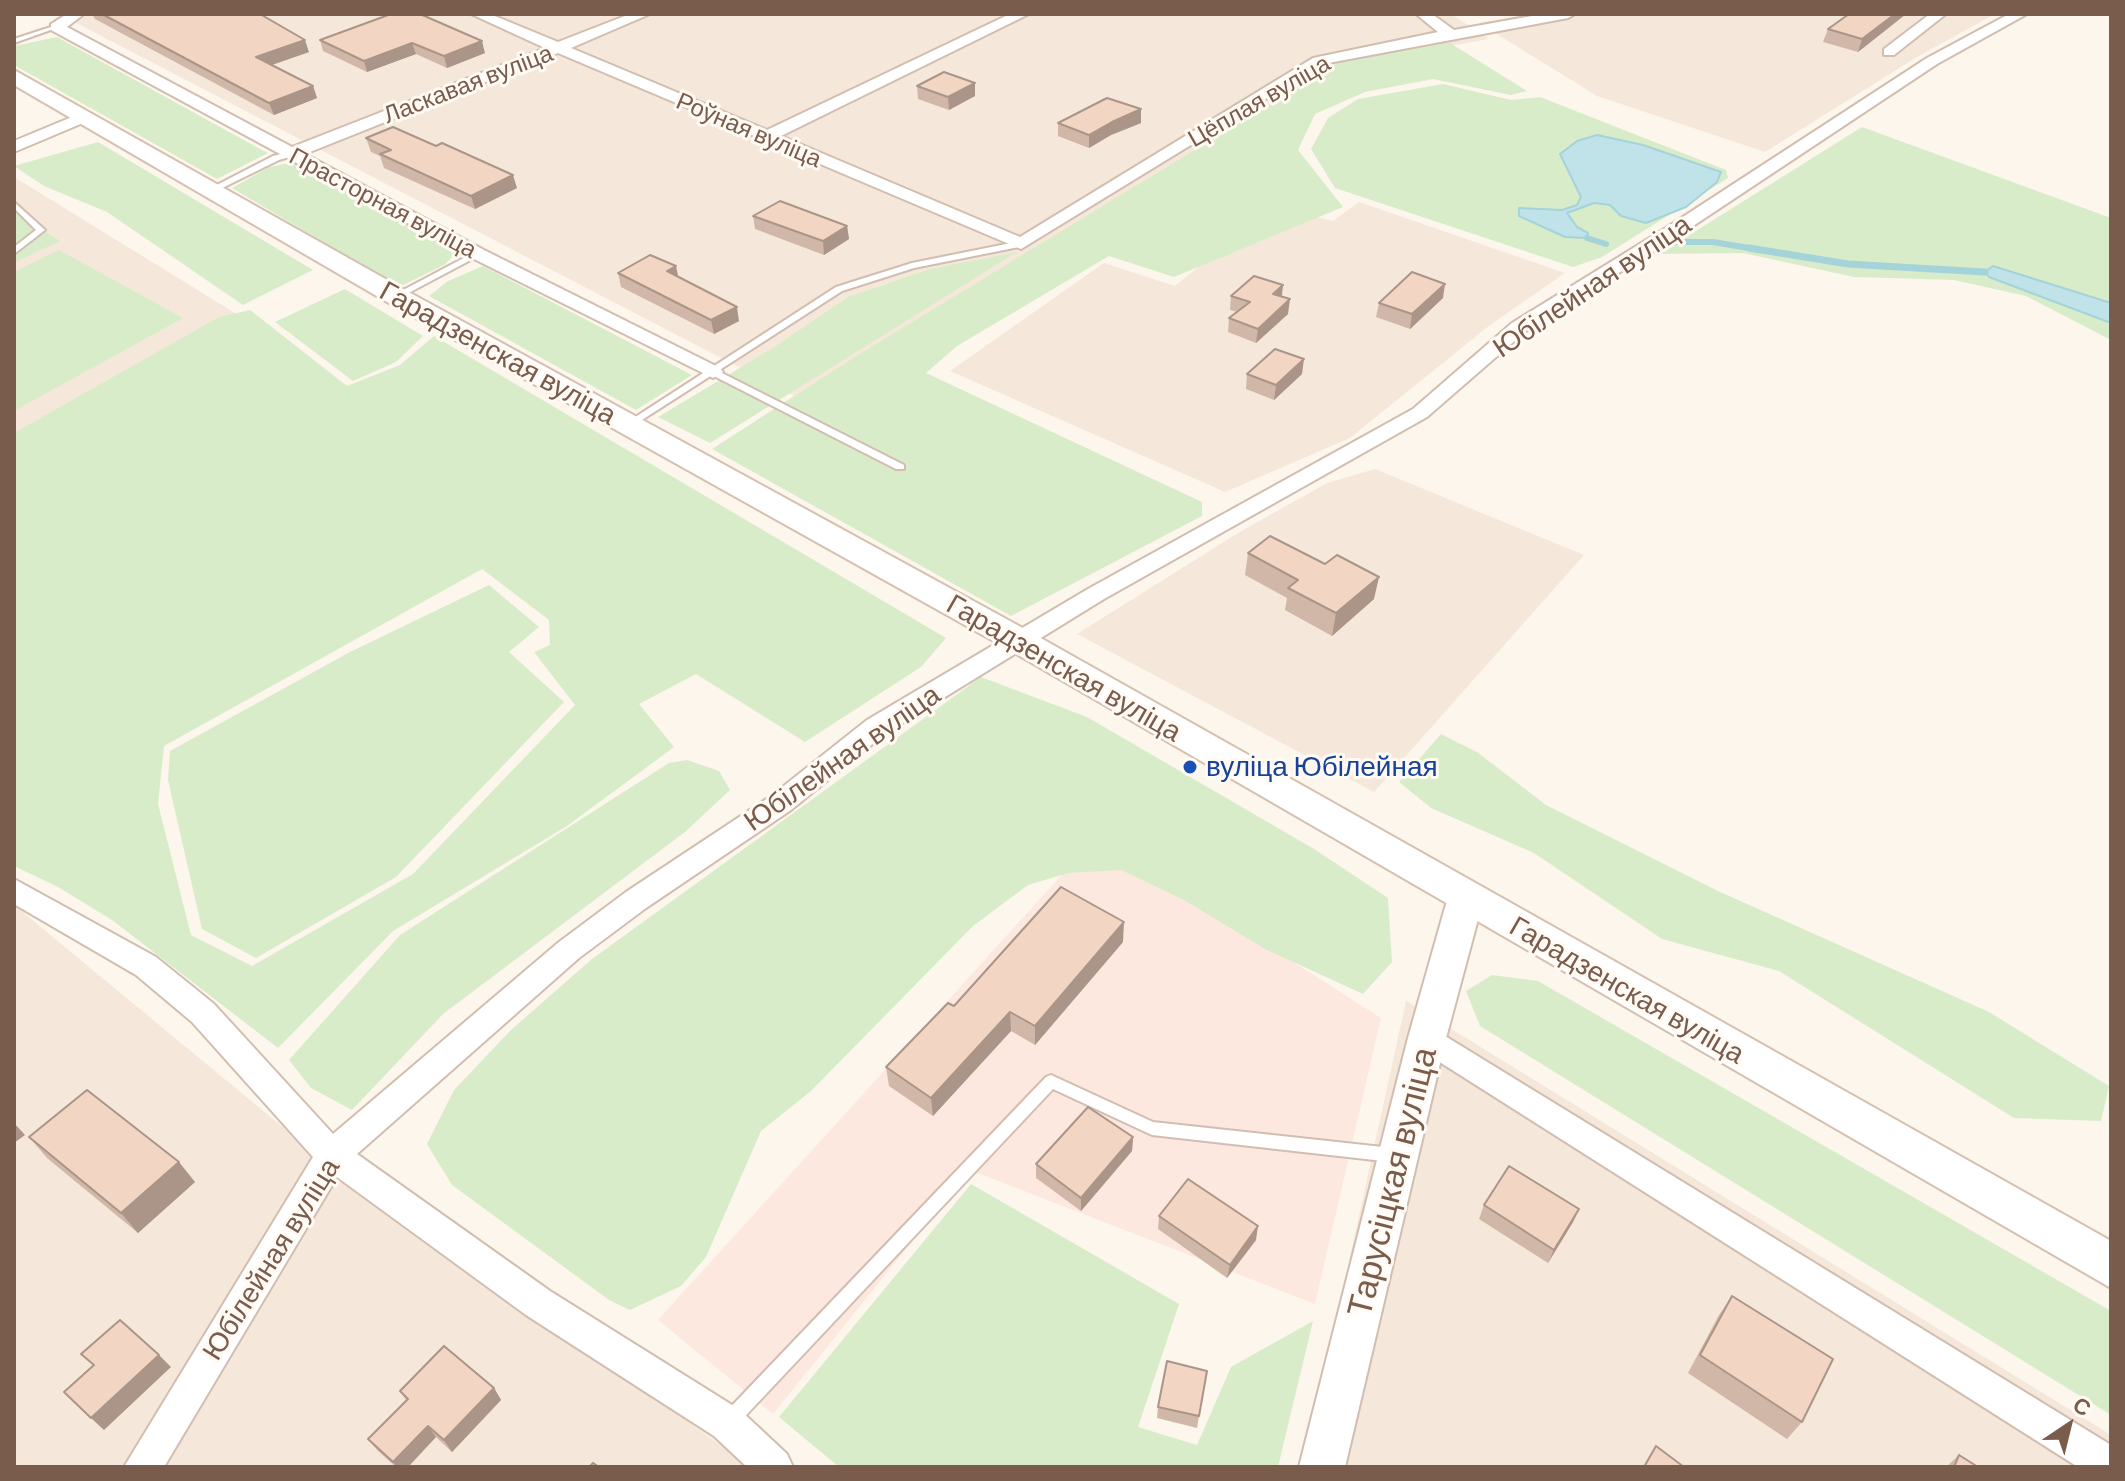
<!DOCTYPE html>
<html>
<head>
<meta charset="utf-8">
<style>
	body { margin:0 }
	#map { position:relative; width:2125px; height:1481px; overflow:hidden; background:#fdf6ec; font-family:Barlow,sans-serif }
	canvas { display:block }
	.frame { position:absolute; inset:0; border:16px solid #7a5c4d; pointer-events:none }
	.north { position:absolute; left:2029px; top:1385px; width:80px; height:80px; -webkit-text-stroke:6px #fffaf3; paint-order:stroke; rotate:35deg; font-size:22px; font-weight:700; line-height:32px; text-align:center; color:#7a5c4d }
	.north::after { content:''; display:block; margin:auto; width:28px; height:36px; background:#7a5c4d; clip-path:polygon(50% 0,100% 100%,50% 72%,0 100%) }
</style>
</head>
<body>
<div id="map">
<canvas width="2125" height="1481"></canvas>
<div class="frame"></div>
<div class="north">С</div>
</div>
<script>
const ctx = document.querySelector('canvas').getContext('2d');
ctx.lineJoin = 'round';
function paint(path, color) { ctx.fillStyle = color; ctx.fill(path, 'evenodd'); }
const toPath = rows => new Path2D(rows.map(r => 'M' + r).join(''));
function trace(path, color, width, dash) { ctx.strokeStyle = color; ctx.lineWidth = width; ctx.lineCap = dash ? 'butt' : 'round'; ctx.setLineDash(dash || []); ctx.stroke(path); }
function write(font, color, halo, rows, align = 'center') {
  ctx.font = font + ' Barlow,sans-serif'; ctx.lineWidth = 6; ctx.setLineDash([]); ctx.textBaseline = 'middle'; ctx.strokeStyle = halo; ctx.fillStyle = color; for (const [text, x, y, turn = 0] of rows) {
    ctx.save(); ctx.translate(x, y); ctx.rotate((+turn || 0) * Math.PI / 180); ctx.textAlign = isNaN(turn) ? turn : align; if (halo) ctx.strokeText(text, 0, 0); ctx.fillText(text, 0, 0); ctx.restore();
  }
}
paint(toPath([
	[59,14,1451,14,1489,39,1344,65,802,400],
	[1528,14,1995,14,1917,57,1765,152,1597,96,1479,23],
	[14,177,240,316,14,442],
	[1359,202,1565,273,1490,325,1350,438,1225,492,950,371,1104,263,1175,286,1272,206,1333,221],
	[1375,469,1584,555,1374,792,1077,634,1238,533,1327,483],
	[14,905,319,1157,751,1467,14,1467],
	[1406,1001,2111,1435,2111,1467,1304,1467]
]), '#f5e8da');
paint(toPath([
	[1097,836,1381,1018,1315,1304,970,1170,773,1414,658,1320]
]), '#fde8e0');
paint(toPath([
	[57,37,260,149,268,153,217,179,14,65,14,46],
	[1450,43,1527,91,1511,95,1433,79,1365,92,1315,114,1298,150,1343,207,1174,277,1109,256,957,346,926,373,1202,502,1202,516,1011,616,712,449,858,355,1341,61],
	[1443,84,1511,100,1540,97,1726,170,1728,178,1602,257,1573,267,1335,188,1311,149,1328,118,1358,99],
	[1862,127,2111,218,2111,303,1993,266,1985,272,1989,277,2111,323,2111,340,2026,296,1954,280,1854,277,1743,253,1659,254],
	[98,142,313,270,243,305,107,212,44,186,14,166],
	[294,162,460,250,444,265,399,287,232,188,269,167],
	[14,211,60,241,14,263],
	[59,250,183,318,14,411,14,272],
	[1017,252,710,443,658,417,773,348,848,297,930,269],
	[483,266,692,375,636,410,429,296,448,281],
	[345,289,423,336,396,362,353,381,275,322],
	[250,310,347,386,400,365,434,336,946,638,921,667,805,742,696,674,639,704,674,747,567,826,393,931,278,1048,112,920,58,887,14,866,14,433,219,317],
	[482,569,549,620,550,645,534,652,575,705,413,874,252,966,191,935,158,804,164,746],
	[489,585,539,627,509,652,564,702,396,877,256,958,202,929,168,780,170,751,350,652],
	[981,677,1087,717,1314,849,1388,898,1392,962,1363,994,1265,949,1184,900,1121,870,1068,873,1028,885,973,926,811,1091,761,1131,706,1257,681,1286,630,1310,609,1300,452,1185,427,1144,454,1090,511,1030,592,959],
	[1441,734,1477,752,1546,805,1718,891,1989,1012,2109,1086,2101,1121,2014,1118,1779,971,1662,939,1534,853,1431,808,1399,782],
	[687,760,719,771,730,790,685,832,443,1014,352,1110,311,1088,289,1060,400,935,669,763],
	[1492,975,1538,981,2111,1311,2111,1415,1480,1026,1466,991],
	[971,1184,1179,1304,1138,1427,1197,1445,1231,1367,1313,1321,1278,1467,839,1467,779,1417]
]), '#d8ecc9');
const water = toPath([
	[1597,135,1643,145,1721,172,1717,182,1686,207,1646,223,1621,216,1610,205,1594,203,1567,213,1577,227,1588,233,1587,238,1565,237,1519,216,1519,208,1562,210,1577,205,1581,197,1560,154,1577,141,1597,135],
	[1993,266,2111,303,2111,323,1989,277,1985,272,1993,266]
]);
paint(water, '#bfe3e8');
trace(water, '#a5d3da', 2);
trace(toPath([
	[1587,238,1606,244],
	[1672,242,1713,242,1761,250]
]), '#a5d3da', 6);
trace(toPath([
	[1749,248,1848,264,1985,272]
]), '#a5d3da', 7);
const service = toPath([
	[54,26,59,27,14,43,14,39,54,26],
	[293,151,297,153,296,155,279,160,214,192,207,190,273,156,293,151],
	[14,202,45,230,14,254,14,247,36,230,14,208,14,202],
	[1021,241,1025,244,1024,246,914,268,842,291,718,371,904,465,904,469,896,469,712,375,631,427,628,428,623,425,836,287,912,263,1021,241],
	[475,252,482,254,399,298,392,296,475,252],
	[1051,1075,1153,1122,1392,1148,1397,1150,1400,1155,1397,1160,1392,1162,1152,1135,1053,1089,735,1427,729,1429,723,1427,721,1421,723,1415,1046,1077,1051,1075]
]);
const minor = toPath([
	[67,14,84,14,67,27,292,147,545,48,471,14,490,14,558,42,630,14,650,14,571,48,767,130,1010,14,1029,14,781,136,1020,237,1313,58,1438,32,1416,14,1432,14,1454,30,1543,14,1575,14,1568,18,1323,64,1021,249,558,53,305,154,484,250,720,368,723,372,713,378,472,258,51,30,51,24,67,14],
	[1930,14,1946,14,1894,55,1884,55,1884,49,1930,14],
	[2009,14,2027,14,1937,64,1681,234,1526,331,1427,417,1104,599,885,734,791,810,646,908,579,958,357,1154,550,1291,740,1410,787,1454,793,1467,747,1467,714,1436,526,1315,337,1177,164,1467,124,1467,313,1157,192,1022,136,975,14,904,14,879,156,957,214,1004,333,1134,559,942,626,892,771,796,867,720,1088,589,1413,409,1512,323,1669,226,1927,58,2009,14],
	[84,112,90,114,90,120,14,152,14,141,84,112],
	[1427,1025,2111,1445,2111,1467,2078,1467,1416,1047,1412,1038,1416,1029,1427,1025]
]);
const tertiary = toPath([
	[1466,883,1478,887,1484,897,1446,1038,1345,1467,1299,1467,1408,1038,1448,897,1454,887,1466,883]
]);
const secondary = toPath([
	[14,70,405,290,1030,632,2111,1241,2111,1288,1006,648,387,302,14,85,14,70]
]);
trace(service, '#d1beb0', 4);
trace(minor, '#d1beb0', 4);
trace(tertiary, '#d1beb0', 4);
trace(secondary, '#d6c0b0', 4);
paint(service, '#fff');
paint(minor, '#fff');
paint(tertiary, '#fff');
paint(secondary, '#fff');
paint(toPath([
	[92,14,260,14,309,52,272,65,313,86,317,98,274,115,95,19],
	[391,14,485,53,447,68,416,54,367,72,323,51,320,40],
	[1849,14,1906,14,1858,52,1823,42,1828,29],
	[975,83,975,96,949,110,918,99,917,86],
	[1058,123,1141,123,1111,135,1089,148,1058,136],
	[366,138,517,188,475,209,384,168,380,156,371,152],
	[753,216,847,226,849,239,824,255,755,229],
	[618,273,678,277,739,321,714,334,621,287],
	[1283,285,1282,297,1288,314,1256,343,1228,332,1229,318,1237,312,1230,310,1231,296],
	[1443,298,1410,329,1376,317,1379,303],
	[1247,374,1302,374,1274,400,1246,389],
	[1248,553,1374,599,1332,636,1285,610,1287,598,1245,575],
	[1123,942,1035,1045,1011,1031,933,1116,889,1086,886,1067,954,1006],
	[29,1137,195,1182,138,1233,47,1158],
	[1133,1137,1132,1151,1081,1211,1036,1178,1036,1164],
	[1484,1205,1579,1209,1573,1222,1548,1263,1479,1219],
	[1159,1216,1256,1240,1227,1278,1158,1229],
	[1732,1296,1802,1422,1787,1439,1688,1373,1719,1315],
	[1207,1371,1197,1428,1157,1418,1158,1407],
	[494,1388,501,1400,452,1452,436,1437,408,1467,396,1467,378,1451,368,1439,406,1400,400,1391],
	[1959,1455,1978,1467,1946,1467]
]), '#d1b7a8');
paint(toPath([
	[1895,14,1906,14,1858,52,1862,39],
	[305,40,309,52,260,69,256,57],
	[482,41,485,53,447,68,444,56],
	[412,43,416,54,367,72,364,61],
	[975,83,975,96,949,110,948,97],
	[313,86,317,98,274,115,269,103],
	[1141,109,1141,123,1111,135,1089,148,1089,135,1112,122],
	[513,175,517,188,475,209,471,196],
	[847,226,849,239,824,255,823,241],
	[676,266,679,280,667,271],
	[1445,284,1443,298,1410,329,1412,314],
	[1283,285,1281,299,1273,294],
	[1290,299,1288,314,1256,343,1258,329],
	[737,307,739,321,714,334,711,320],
	[1304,359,1302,374,1274,400,1276,385],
	[1379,577,1374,599,1332,636,1336,613],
	[1124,922,1123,942,1035,1045,1035,1026],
	[1010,1012,1011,1031,933,1116,931,1098],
	[14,1123,25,1135,14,1143],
	[1133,1137,1132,1151,1081,1211,1081,1198],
	[179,1162,195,1182,138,1233,121,1213],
	[1579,1209,1573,1222,1548,1263,1554,1250],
	[1258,1226,1256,1240,1227,1278,1230,1265],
	[159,1355,171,1367,104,1430,91,1418],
	[494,1388,501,1400,452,1452,444,1440],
	[428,1426,436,1437,408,1467,397,1467,393,1462]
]), '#aa9588');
const building = toPath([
	[102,14,260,14,305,40,256,57,313,86,269,103,102,14],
	[391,14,420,14,482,41,444,56,412,43,364,61,320,40,391,14],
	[1849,14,1895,14,1862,39,1828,29,1849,14],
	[944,72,975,83,948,97,917,86,944,72],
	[1107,98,1141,109,1112,122,1089,135,1058,123,1107,98],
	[393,127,436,146,442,143,513,175,471,196,380,154,391,150,366,138,393,127],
	[780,201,847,226,823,241,753,216,780,201],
	[650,255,676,266,667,271,737,307,711,320,618,273,650,255],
	[1412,272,1445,284,1412,314,1379,303,1412,272],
	[1254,276,1283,285,1273,294,1290,299,1258,329,1229,318,1250,302,1231,296,1254,276],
	[1275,349,1304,359,1276,385,1247,374,1275,349],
	[1270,536,1325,564,1337,555,1379,577,1336,613,1288,588,1298,580,1248,553,1270,536],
	[1061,887,1124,922,1035,1026,1010,1012,931,1098,886,1067,948,1003,954,1006,1061,887],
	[87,1090,179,1162,121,1213,29,1137,87,1090],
	[1088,1107,1133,1137,1081,1198,1036,1164,1088,1107],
	[1509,1166,1579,1209,1554,1250,1484,1205,1509,1166],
	[1188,1179,1258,1226,1230,1265,1159,1216,1188,1179],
	[1732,1296,1833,1359,1802,1422,1700,1355,1732,1296],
	[120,1320,159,1355,91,1418,64,1392,94,1365,81,1354,120,1320],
	[444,1346,494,1388,444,1440,428,1426,393,1462,368,1439,408,1399,400,1391,444,1346],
	[1167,1361,1207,1371,1199,1416,1158,1407,1167,1361],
	[1656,1446,1684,1467,1644,1467,1656,1446],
	[1959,1455,1978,1467,1954,1467,1959,1455],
	[593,1463,599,1467,589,1467,593,1463]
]);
paint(building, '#f3d5c3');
trace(building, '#aa9588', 2);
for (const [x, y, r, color] of [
	[1190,767,8,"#1a4fb4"]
]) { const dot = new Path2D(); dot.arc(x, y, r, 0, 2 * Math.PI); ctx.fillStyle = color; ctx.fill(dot); trace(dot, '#fffaf3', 3); }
write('24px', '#7a5c4d', '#fffaf3', [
	["Ласкавая вуліца",468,84,-21],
	["Цёплая вуліца",1259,101,-30],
	["Роўная вуліца",749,130,23],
	["Прасторная вуліца",383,203,28]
]);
write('28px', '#7a5c4d', '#fffaf3', [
	["Юбілейная вуліца",1592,286,-34],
	["Гарадзенская вуліца",498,353,29],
	["Гарадзенская вуліца",1064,668,30],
	["Юбілейная вуліца",842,758,-35],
	["Гарадзенская вуліца",1627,990,30],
	["Юбілейная вуліца",271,1259,-58]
]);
write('28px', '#164399', '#fffaf3', [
	["вуліца Юбілейная",1206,767]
], 'left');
write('34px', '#7a5c4d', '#fffaf3', [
	["Тарусіцкая вуліца",1392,1182,-76]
]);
</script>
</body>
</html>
